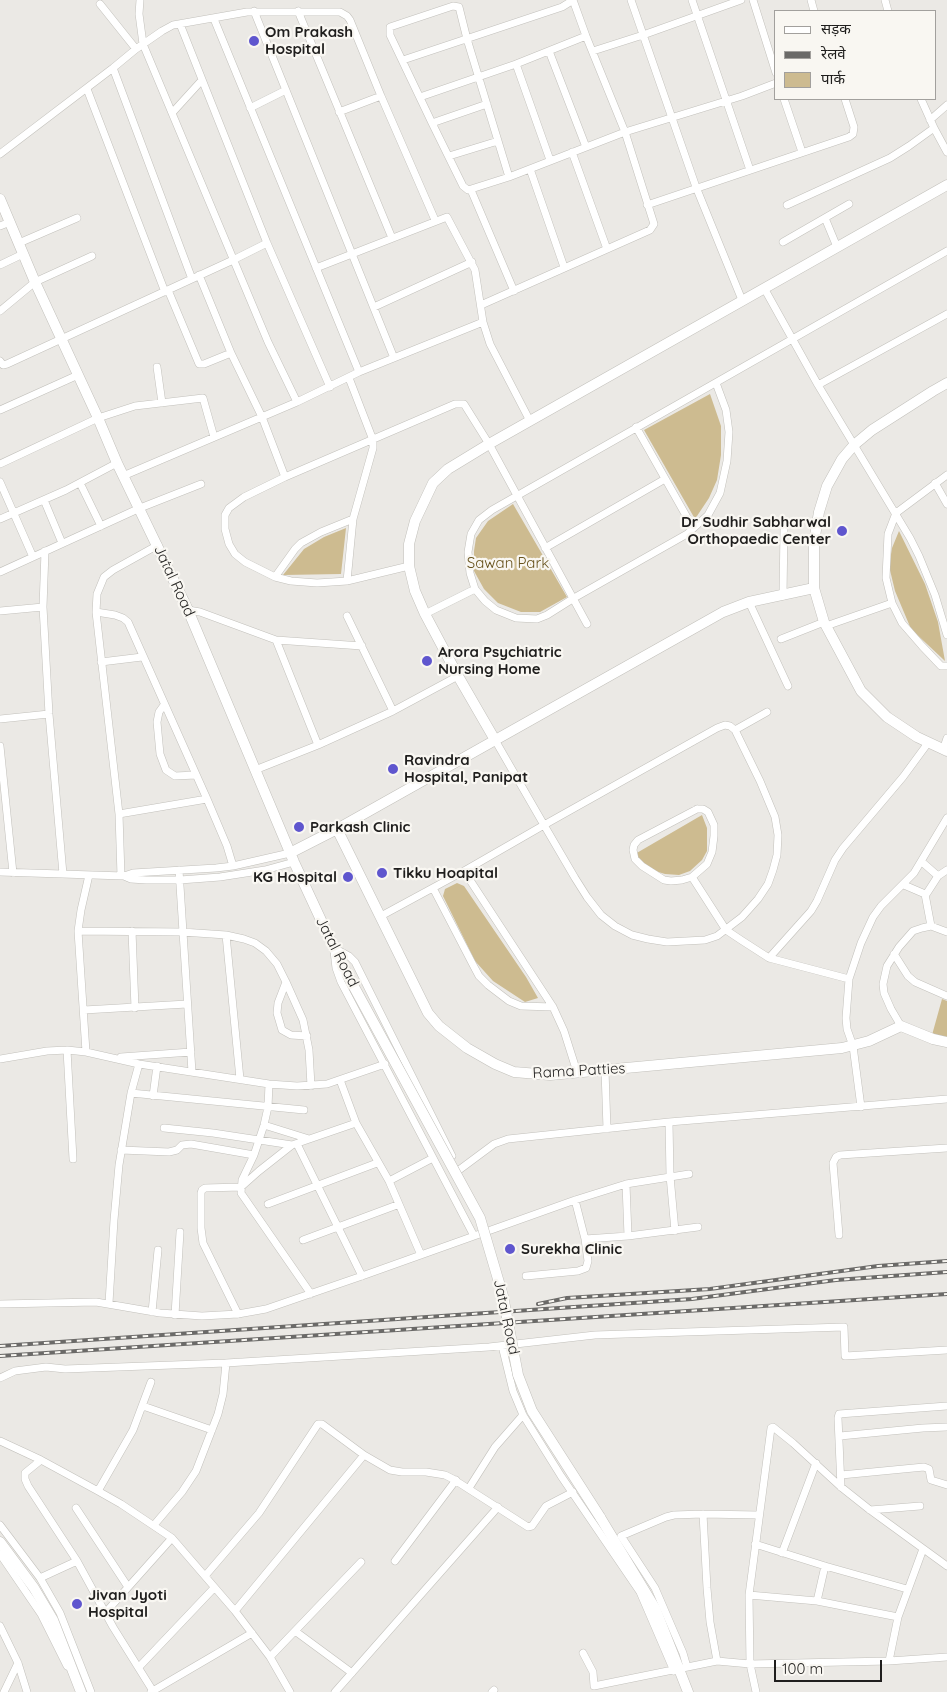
<!DOCTYPE html>
<html>
<head>
<meta charset="utf-8">
<style>
	body { margin:0 }
	#map { position:relative; width:947px; height:1692px; overflow:hidden; background:#ebe9e5; font-family:Quicksand,"Noto Sans Devanagari",sans-serif }
	canvas { display:block }
	.legend { position:absolute; left:774px; top:10px; width:162px; height:90px; box-sizing:border-box; background:#f9f7f2; border:1px solid #a2a09d; margin:0; padding:6px 9px; list-style:none; font-size:15px; color:#1f1e1d }
	.legend li { display:flex; align-items:center; gap:10px; height:25px }
	.legend b { width:25px; border:1px solid #a2a09d }
	.scale { position:absolute; left:774px; top:1660px; width:108px; height:22px; box-sizing:border-box; border:2px solid #1f1e1d; border-top:0; padding-left:6px; font-size:15px; line-height:18px; white-space:nowrap; color:#1f1e1d; -webkit-text-stroke:4px #f9f7f2; paint-order:stroke }
</style>
</head>
<body>
<div id="map">
<canvas width="947" height="1692"></canvas>
<ul class="legend">
<li><b style="height:6px;background:#fff"></b>सड़क</li>
<li><b style="height:6px;background:#6b6a68"></b>रेलवे</li>
<li><b style="height:14px;background:#cdbb90"></b>पार्क</li>
</ul>
<div class="scale">100 m</div>
</div>
<script>
const ctx = document.querySelector('canvas').getContext('2d');
ctx.lineJoin = 'round';
function paint(path, color) { ctx.fillStyle = color; ctx.fill(path, 'evenodd'); }
const toPath = rows => new Path2D(rows.map(r => 'M' + r).join(''));
function trace(path, color, width, dash) { ctx.strokeStyle = color; ctx.lineWidth = width; ctx.lineCap = dash ? 'butt' : 'round'; ctx.setLineDash(dash || []); ctx.stroke(path); }
function write(font, color, halo, rows, align = 'center') {
  ctx.font = font + ' Quicksand,sans-serif'; ctx.lineWidth = 4.5; ctx.setLineDash([]); ctx.textBaseline = 'middle'; ctx.strokeStyle = halo; ctx.fillStyle = color; for (const [text, x, y, turn = 0] of rows) {
    ctx.save(); ctx.translate(x, y); ctx.rotate((+turn || 0) * Math.PI / 180); ctx.textAlign = isNaN(turn) ? turn : align; if (halo) ctx.strokeText(text, 0, 0); ctx.fillText(text, 0, 0); ctx.restore();
  }
}
paint(toPath([
	[710,394,721,426,721,455,717,480,709,498,695,519,644,430],
	[513,504,567,597,540,612,521,612,498,603,484,589,474,571,474,551,476,538,488,521],
	[346,528,341,574,283,575,304,549,324,537],
	[899,531,925,584,938,622,945,661,911,629,895,591,889,566,892,548],
	[702,815,707,828,707,851,702,860,690,871,679,875,665,874,655,871,643,866,635,854],
	[457,883,464,886,526,977,538,998,525,1002,493,981,475,961,443,896,445,889],
	[942,999,947,1001,947,1037,932,1035]
]), '#cdbb90');
const street = toPath([
	[140,0,139,14,143,44,268,342,297,402],
	[631,0,696,187,742,300],
	[692,0,750,170],
	[753,0,776,73],
	[811,0,814,11],
	[885,0,888,11],
	[100,4,136,49],
	[254,11,394,358],
	[298,11,392,238],
	[214,19,359,372],
	[180,24,267,243,330,387],
	[549,51,586,147],
	[593,51,643,35,741,0],
	[403,60,562,7,570,2,571,0],
	[516,64,550,160],
	[113,68,192,279],
	[87,89,165,292],
	[420,97,516,64,586,36],
	[784,99,802,152],
	[921,99,934,128,947,152],
	[250,108,286,90],
	[339,112,381,96],
	[172,113,202,80],
	[930,120,947,105],
	[432,123,487,104],
	[572,152,607,249],
	[0,154,113,68,136,49,162,31,173,25,247,12,340,12,347,16,350,20,381,96,435,220],
	[449,156,498,141],
	[530,169,564,267],
	[509,177,467,39,459,7,453,6,390,27,390,35,432,123,463,186,468,190,509,177,625,132,742,96,776,83],
	[471,190,514,291],
	[647,205,849,137,853,134,854,127,845,99],
	[787,205,890,158,909,146,934,128],
	[825,218,837,247],
	[0,226,10,222],
	[783,242,849,204],
	[19,243,77,218],
	[0,265,23,254],
	[316,268,447,217,475,270,483,322,490,344,530,421],
	[199,275,231,353,262,417,285,477],
	[764,288,818,385,910,538,919,556,935,595,947,635],
	[168,290,199,364,204,364,231,353],
	[481,305,650,230,654,224,625,132,586,36,573,0],
	[374,307,472,262],
	[0,311,35,282,92,256],
	[0,361,3,365,7,364,233,260,267,243],
	[157,367,162,403],
	[716,383,726,410,729,432,727,461,720,493,708,515,687,534,574,598,547,615,537,619,516,618,496,610,485,601,475,589,470,573,468,552,471,534,479,520,492,510,947,251],
	[818,385,947,314],
	[0,410,78,375],
	[636,427,693,528],
	[0,464,98,418,135,406,203,398,214,437],
	[947,475,896,513,888,534,886,578,892,603,902,623,922,646,941,666,947,666],
	[123,476,297,402,359,372,483,322],
	[0,482,33,557],
	[80,483,101,526],
	[935,483,947,504],
	[44,500,62,543],
	[0,519,66,490,117,463],
	[545,548,665,479],
	[45,551,43,607,49,714,63,874],
	[409,566,347,581,317,583,291,581,275,577,245,562,235,554,229,544,225,529,225,515,229,508,244,497,285,477,455,404,464,404,489,444,587,624],
	[0,572,140,508,201,484],
	[275,577,295,549,301,543,321,532,353,519],
	[347,581,353,519,373,448,373,440,349,378],
	[783,596,784,528],
	[749,602,788,686],
	[188,610,200,612,276,640,318,745],
	[0,611,43,607],
	[96,612,115,615,123,618,128,622,207,799,227,846,233,866],
	[425,614,475,589],
	[347,616,393,711],
	[826,626,892,603],
	[781,639,824,622],
	[276,640,362,646],
	[101,662,142,657],
	[164,705,159,712,157,722,160,754,166,770,175,776,196,775],
	[0,719,49,714],
	[735,730,767,712],
	[0,746,13,873],
	[943,750,947,738],
	[255,770,318,745,393,711,458,676],
	[697,809,703,809,708,812,714,825,714,836,712,852,707,864,692,877,682,880,671,881,664,880,642,866,635,859,633,850,634,845,638,840,697,809],
	[119,814,207,799],
	[922,862,938,876],
	[179,870,192,1072],
	[464,871,553,1007,564,1031,577,1072],
	[0,872,124,876,133,873,216,868,233,866,290,853],
	[121,876,119,814,96,612,97,594,104,577,113,570,158,545],
	[124,876,131,879,146,880,180,880,220,877,265,870,294,862],
	[692,877,726,930,741,940,769,958,849,979],
	[904,885,925,894,927,893,938,876,947,870],
	[433,888,472,963,479,976,488,985,509,1001,521,1006,553,1007],
	[925,894,931,926],
	[381,916,464,871,544,825,717,728,725,725,730,726,735,730,760,781,775,817,778,835,777,855,773,870,768,884,758,899,742,917,717,936,705,940,667,942,648,939,632,935,615,926,601,915,587,897,575,878,544,825,495,740],
	[78,931,182,932,226,935,244,939,255,943,266,951,277,964,286,982,303,1020,309,1050,311,1086],
	[132,931,135,1008],
	[226,935,240,1079],
	[334,948,349,956,355,962,452,1156],
	[334,951,336,968,341,982,474,1236],
	[894,954,908,976,915,982,947,996],
	[769,958,811,911,817,901,835,860,843,848,903,777,928,743],
	[286,982,278,1003,277,1013,282,1030,291,1035,307,1036],
	[84,1010,187,1004],
	[901,1026,891,1009,884,993,883,984,887,966,899,947,913,931,922,928,931,926,947,932],
	[67,1050,73,1159],
	[86,1052,78,931,81,910,89,875],
	[121,1057,191,1052],
	[0,1059,47,1051,67,1050,86,1052,139,1064,269,1084,297,1086,327,1084,385,1064],
	[605,1070,607,1129],
	[340,1080,356,1123,389,1181,421,1255],
	[269,1084,268,1107,264,1125,254,1155,242,1180,241,1193,311,1294],
	[131,1093,304,1110],
	[153,1096,157,1066],
	[861,1107,853,1046,847,1029,846,1018,849,979,861,943,873,917,881,906,914,873,947,818],
	[669,1122,670,1176,675,1231],
	[264,1125,309,1139],
	[164,1128,213,1133,292,1145],
	[297,1144,362,1276],
	[121,1150,169,1152,177,1150,182,1145,191,1144,254,1155],
	[459,1170,494,1144,508,1139,669,1122,947,1099],
	[389,1181,433,1158],
	[626,1184,628,1236],
	[268,1204,377,1163],
	[839,1235,833,1163,836,1157,840,1155,947,1148],
	[585,1239,628,1236,698,1227],
	[303,1240,397,1205],
	[526,1276,578,1271,586,1268,588,1261,585,1239,575,1200],
	[109,1303,114,1220,119,1165,131,1093,139,1064],
	[0,1304,96,1302,160,1313,202,1316,238,1314,266,1309,362,1276,575,1200,626,1184,689,1174],
	[152,1312,158,1250],
	[238,1314,203,1243,201,1228,201,1193,202,1190,205,1188,241,1187,259,1171,292,1145,356,1123],
	[175,1315,180,1232],
	[502,1346,513,1391,523,1415,561,1476,640,1592,674,1671],
	[0,1378,15,1371,46,1367,65,1369,226,1363,489,1347,595,1335,686,1332,844,1327,845,1356,947,1350],
	[143,1406,212,1430],
	[840,1436,923,1428,947,1427],
	[0,1441,41,1460,98,1491,121,1504,172,1538,235,1611,270,1657,290,1692],
	[41,1460,25,1473,25,1479,28,1486,77,1561,113,1627,153,1691],
	[841,1475,924,1467,929,1469,931,1480,947,1485],
	[841,1487,838,1418,839,1414,947,1406],
	[469,1488,495,1447,523,1415],
	[98,1491,133,1430,151,1382],
	[76,1508,128,1587],
	[870,1510,920,1506],
	[703,1514,707,1588,710,1622,717,1661],
	[0,1525,40,1578,60,1613,91,1692],
	[154,1525,182,1492,196,1471,218,1414,223,1394,226,1363],
	[755,1544,825,1566,907,1589],
	[782,1553,816,1463],
	[0,1554,41,1614,67,1666],
	[395,1561,456,1480],
	[205,1576,259,1513,318,1424,322,1424,364,1455,390,1470,402,1472,426,1472,445,1475,453,1479,528,1527,532,1526,546,1506,573,1492],
	[40,1578,77,1561],
	[749,1595,817,1601,898,1617],
	[817,1601,825,1566],
	[235,1611,364,1455],
	[106,1612,172,1538],
	[0,1626,18,1663,27,1692],
	[295,1631,352,1673],
	[583,1653,593,1672,594,1686,717,1661,750,1664,889,1661,947,1657],
	[270,1657,361,1562],
	[889,1661,898,1617,923,1549],
	[139,1667,214,1588],
	[687,1667,683,1653,655,1588,621,1536,666,1517,674,1515,703,1514,758,1515],
	[4,1692,18,1663],
	[151,1692,252,1633],
	[335,1692,498,1507],
	[492,1692,494,1690],
	[756,1692,750,1664,749,1595,771,1428,773,1427,793,1443,841,1487,870,1510,947,1566]
]);
const secondary = toPath([
	[0,199,35,282,98,418,117,463,188,610,294,862,334,948,347,974],
	[947,383,933,391,872,430,854,445,842,459,827,486,819,512,814,542,814,588,824,622,861,691,887,717,917,737,947,751],
	[495,740,458,676,425,614,415,591,409,566,409,544,415,521,433,483,448,469,489,444,947,185],
	[337,829,428,1013,439,1026,467,1048,495,1064,514,1072,550,1075,842,1048,869,1041,901,1026,933,1039,947,1042],
	[290,853,337,829,723,612,749,602,814,588],
	[600,1517,655,1608,688,1692],
	[0,1542,34,1588,53,1620,81,1692]
]);
trace(street, '#c2c0bb', 8);
trace(secondary, '#c2c0bb', 11);
trace(street, '#fff', 7);
trace(secondary, '#fff', 10);
const rail = toPath([
	[538,1304,567,1298,710,1289,878,1266,947,1261],
	[0,1346,692,1299,836,1280,947,1272],
	[0,1356,947,1294]
]);
trace(rail, '#6b6a68', 4);
trace(rail, '#f9f7f2', 2, [5.5]);
const secondaryBridge = toPath([
	[347,974,480,1218,503,1296,518,1375,532,1411,600,1517]
]);
trace(secondaryBridge, '#c2c0bb', 11, []);
trace(secondaryBridge, '#fff', 10);
for (const [x, y, r, color] of [
	[254,41,6,"#5f56ce"],
	[842,531,6,"#5f56ce"],
	[427,661,6,"#5f56ce"],
	[393,769,6,"#5f56ce"],
	[299,827,6,"#5f56ce"],
	[382,873,6,"#5f56ce"],
	[348,877,6,"#5f56ce"],
	[510,1249,6,"#5f56ce"],
	[77,1604,6,"#5f56ce"]
]) { const dot = new Path2D(); dot.arc(x, y, r, 0, 2 * Math.PI); ctx.fillStyle = color; ctx.fill(dot); trace(dot, '#f9f7f2', 2); }
write('bold 15px', '#1f1e1d', '#f9f7f2', [
	["Om Prakash",265,32],
	["Hospital",265,49],
	["Dr Sudhir Sabharwal",831,522,"right"],
	["Orthopaedic Center",831,539,"right"],
	["Arora Psychiatric",438,652],
	["Nursing Home",438,669],
	["Ravindra",404,760],
	["Hospital, Panipat",404,777],
	["Parkash Clinic",310,827],
	["Tikku Hoapital",393,873],
	["KG Hospital",337,877,"right"],
	["Surekha Clinic",521,1249],
	["Jivan Jyoti",88,1595],
	["Hospital",88,1612]
], 'left');
write('15px', '#68531d', '#f9f7f2', [
	["Sawan Park",508,563]
]);
write('15px', '#1f1e1d', '#f9f7f2', [
	["Jatal Road",174,581,65],
	["Jatal Road",337,952,63],
	["Rama Patties",579,1071,-3],
	["Jatal Road",506,1317,78]
]);
</script>
</body>
</html>
